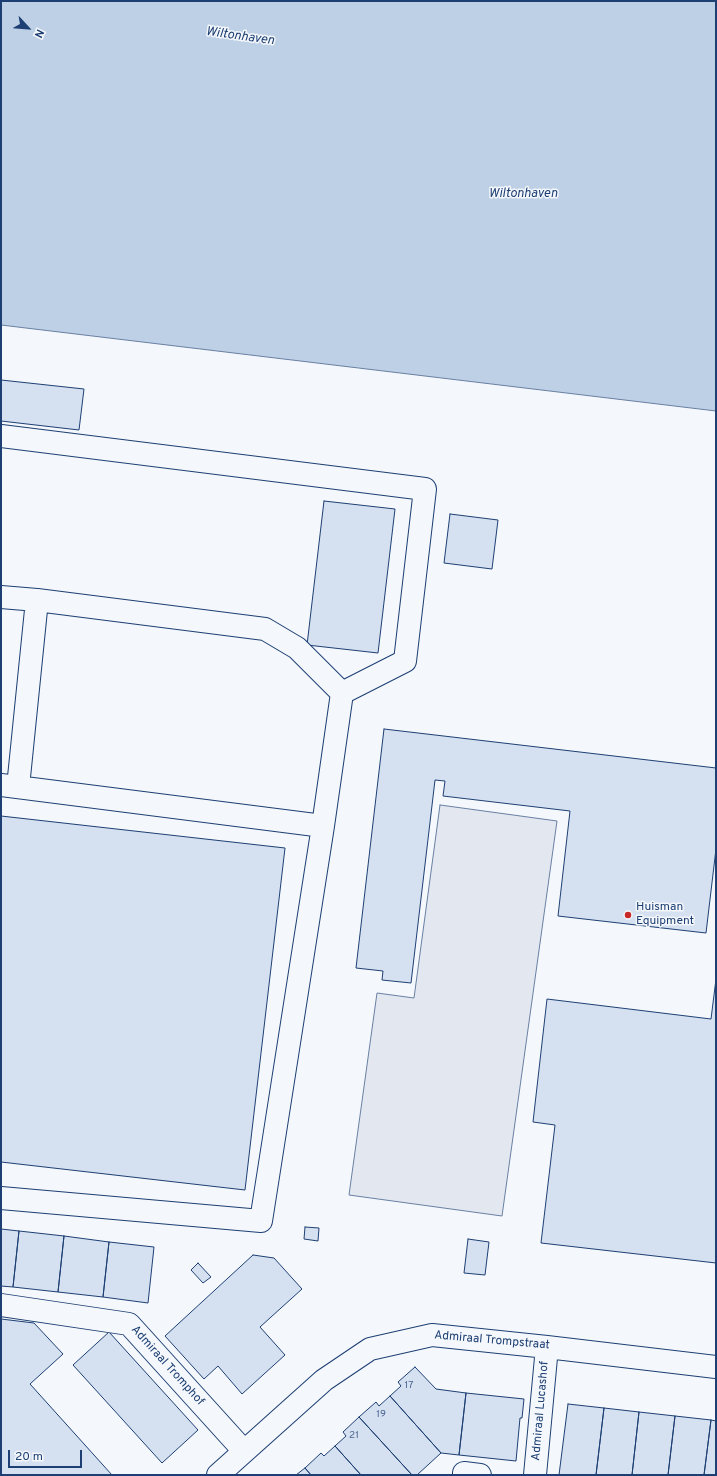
<!DOCTYPE html>
<html>
<head>
<meta charset="utf-8">
<style>
	body { margin:0 }
	#map { position:relative; width:717px; height:1476px; overflow:hidden; background:#f4f7fb; font-family:Overpass,sans-serif }
	canvas { display:block }
	.frame { position:absolute; inset:0; border:2px solid #1d3f73; pointer-events:none }
	.north { position:absolute; left:8px; top:8px; width:40px; height:40px; -webkit-text-stroke:3px #f4f7fb; paint-order:stroke; rotate:116deg; font-size:11px; font-weight:700; line-height:16px; text-align:center; color:#1d3f73 }
	.north::after { content:''; display:block; margin:auto; width:14px; height:18px; background:#1d3f73; clip-path:polygon(50% 0,100% 100%,50% 72%,0 100%) }
	.scale { position:absolute; left:8px; top:1450px; width:74px; height:18px; box-sizing:border-box; border:2px solid #1d3f73; border-top:0; padding-left:5px; font-size:12px; line-height:14px; white-space:nowrap; color:#1d3f73; -webkit-text-stroke:3px #f4f7fb; paint-order:stroke }
</style>
</head>
<body>
<div id="map">
<canvas width="717" height="1476"></canvas>
<div class="frame"></div>
<div class="north">N</div>
<div class="scale">20 m</div>
</div>
<script>
const ctx = document.querySelector('canvas').getContext('2d');
ctx.lineJoin = 'round';
function paint(path, color) { ctx.fillStyle = color; ctx.fill(path, 'evenodd'); }
const toPath = rows => new Path2D(rows.map(r => 'M' + r).join(''));
function trace(path, color, width, dash) { ctx.strokeStyle = color; ctx.lineWidth = width; ctx.lineCap = dash ? 'butt' : 'round'; ctx.setLineDash(dash || []); ctx.stroke(path); }
function write(font, color, halo, rows, align = 'center') {
  ctx.font = font + ' Overpass,sans-serif'; ctx.lineWidth = 3; ctx.setLineDash([]); ctx.textBaseline = 'middle'; ctx.strokeStyle = halo; ctx.fillStyle = color; for (const [text, x, y, turn = 0] of rows) {
    ctx.save(); ctx.translate(x, y); ctx.rotate((+turn || 0) * Math.PI / 180); ctx.textAlign = isNaN(turn) ? turn : align; if (halo) ctx.strokeText(text, 0, 0); ctx.fillText(text, 0, 0); ctx.restore();
  }
}
const parking = toPath([
	[440,805,557,821,502,1216,349,1195,377,993,414,998,440,805]
]);
paint(parking, '#e3e8f0');
trace(parking, '#687fa3', 1);
const water = toPath([
	[1,1,716,1,716,411,1,325,1,1]
]);
paint(water, '#bed0e5');
trace(water, '#687fa3', 1);
const building = toPath([
	[1,380,84,389,79,430,1,421,1,380],
	[324,501,395,509,378,653,307,645,324,501],
	[450,514,498,520,492,569,444,563,450,514],
	[384,729,716,768,716,849,706,933,558,916,570,811,443,796,445,781,435,780,411,983,382,980,383,971,356,968,384,729],
	[1,816,285,848,245,1190,1,1162,1,816],
	[716,979,716,1263,541,1243,555,1125,533,1122,547,999,711,1019,716,979],
	[305,1227,319,1228,318,1241,304,1239,305,1227],
	[1,1229,19,1231,13,1287,1,1286,1,1229],
	[19,1231,64,1236,58,1292,13,1287,19,1231],
	[64,1236,109,1242,103,1297,58,1292,64,1236],
	[468,1239,489,1242,485,1275,464,1273,468,1239],
	[109,1242,154,1247,148,1303,103,1297,109,1242],
	[253,1255,274,1258,302,1289,260,1327,285,1355,242,1394,218,1366,204,1379,165,1336,253,1255],
	[198,1263,211,1277,203,1283,191,1270,198,1263],
	[1,1319,34,1323,63,1354,30,1384,112,1475,1,1475,1,1319],
	[109,1332,198,1430,162,1463,73,1365,109,1332],
	[415,1367,436,1389,466,1393,459,1455,441,1453,390,1396,401,1386,398,1382,415,1367],
	[466,1393,524,1399,522,1418,520,1418,516,1461,459,1455,466,1393],
	[390,1396,441,1453,417,1475,412,1475,359,1417,376,1402,379,1406,390,1396],
	[568,1404,604,1408,596,1475,559,1475,568,1404],
	[604,1408,639,1412,632,1475,596,1475,604,1408],
	[639,1412,675,1416,668,1475,632,1475,639,1412],
	[675,1416,711,1420,704,1475,668,1475,675,1416],
	[359,1417,412,1475,361,1475,335,1446,346,1436,343,1432,359,1417],
	[711,1420,716,1421,716,1475,704,1475,711,1420],
	[335,1446,361,1475,311,1475,305,1468,321,1453,324,1456,335,1446],
	[305,1468,311,1475,296,1475,305,1468]
]);
paint(building, '#d5e0f0');
trace(building, '#1d3f73', 1);
const minor = toPath([
	[1,436,425,489,405,661,342,693,323,826,261,1221,1,1198],
	[1,597,37,600,265,629,297,648,342,693],
	[1,785,323,826],
	[18,787,37,600],
	[1,1305,129,1324,244,1451],
	[464,1473,480,1475],
	[218,1475,324,1380,370,1349,432,1335,547,1347,716,1367],
	[535,1475,547,1347]
]);
trace(minor, '#1d3f73', 24);
trace(minor, '#f4f7fb', 22);
for (const [x, y, r, color] of [
	[628,915,4,"#c62828"]
]) { const dot = new Path2D(); dot.arc(x, y, r, 0, 2 * Math.PI); ctx.fillStyle = color; ctx.fill(dot); trace(dot, '#f4f7fb', 1.5); }
write('10px', '#4b6792', null, [
	["17",409,1386],
	["19",381,1415],
	["21",354,1436]
]);
write('12px', '#1d3f73', '#f4f7fb', [
	["Huisman",636,908],
	["Equipment",636,922]
], 'left');
write('12px', '#1d3f73', '#f4f7fb', [
	["Admiraal Trompstraat",492,1341,5],
	["Admiraal Tromphof",167,1366,48],
	["Admiraal Lucashof",541,1411,-85]
]);
write('italic 13px', '#1d3f73', '#f4f7fb', [
	["Wiltonhaven",240,37,8],
	["Wiltonhaven",523,194]
]);
</script>
</body>
</html>
